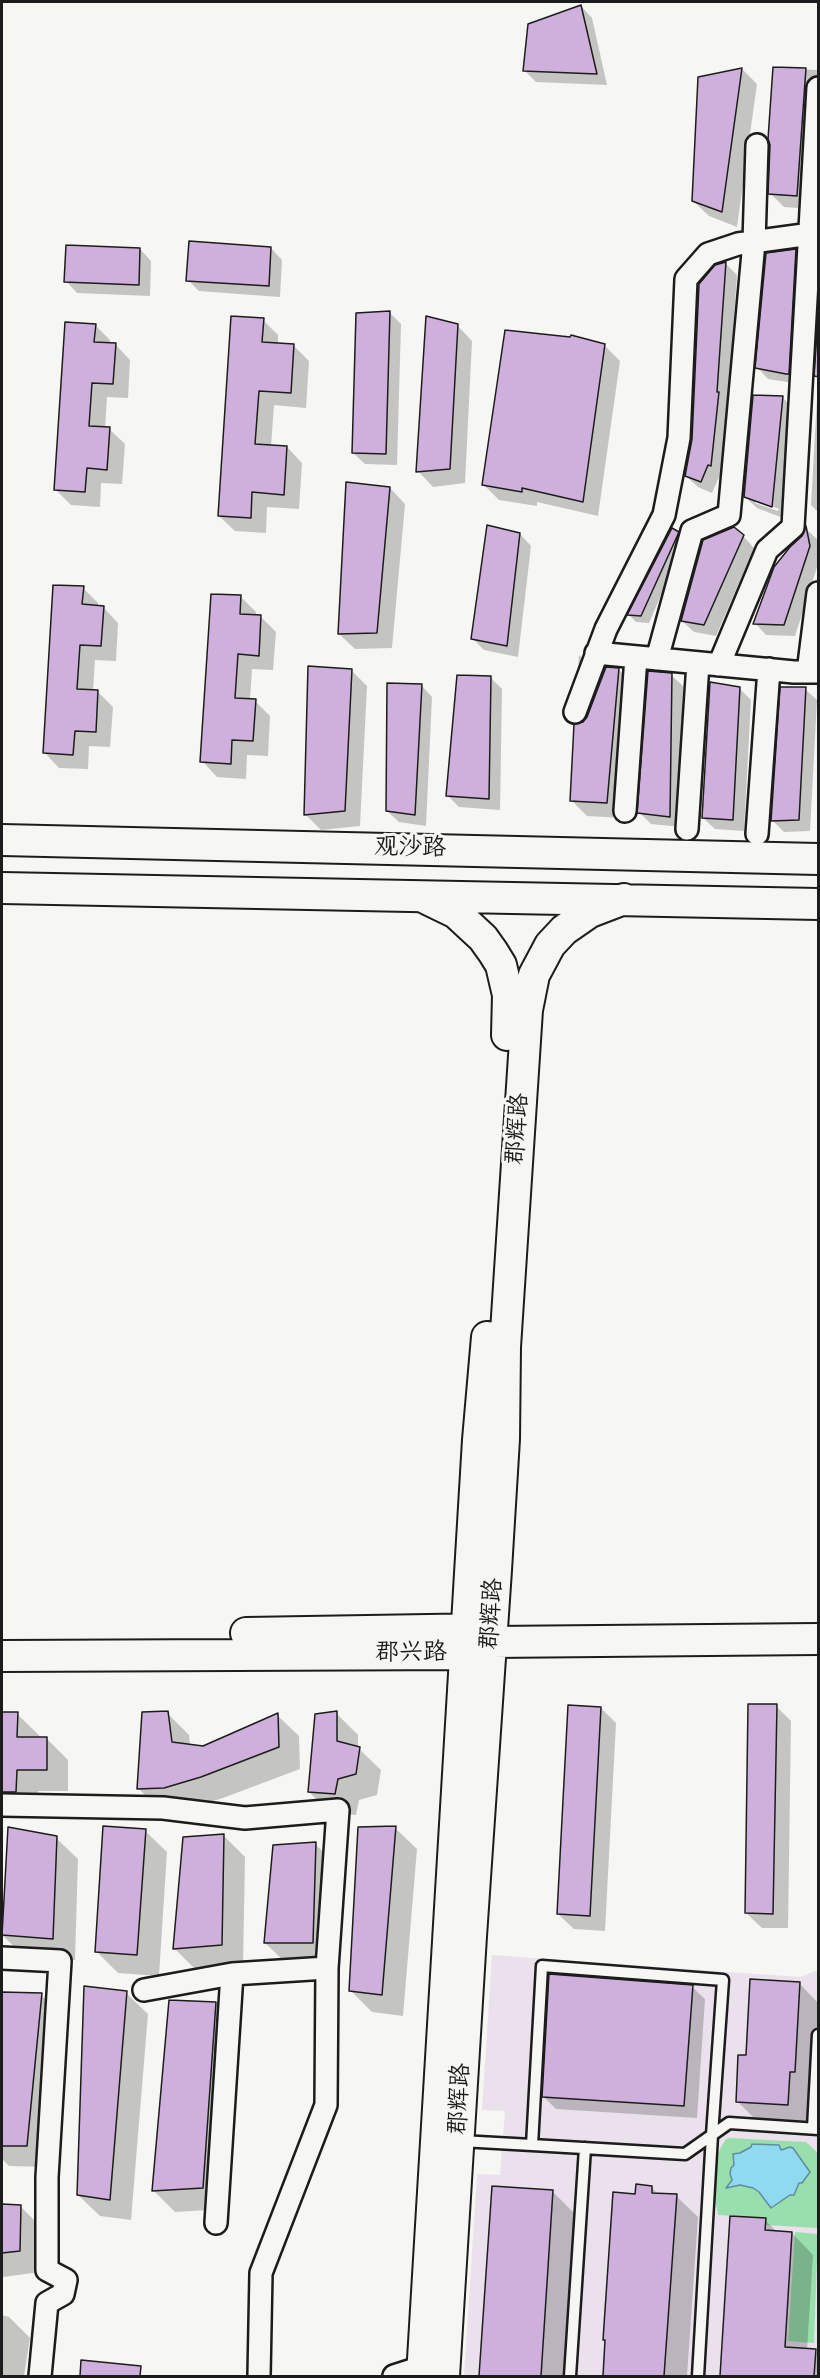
<!DOCTYPE html>
<html>
<head>
<meta charset="utf-8">
<style>
	body { margin:0 }
	#map { position:relative; width:820px; height:2378px; overflow:hidden; background:#f6f6f2; font-family:Mynerve,sans-serif }
	canvas { display:block }
	.frame { position:absolute; inset:0; border:3px solid #1c1c1c; pointer-events:none }
</style>
</head>
<body>
<div id="map">
<canvas width="820" height="2378"></canvas>
<div class="frame"></div>
</div>
<script>
const ctx = document.querySelector('canvas').getContext('2d');
ctx.lineJoin = 'round';
function paint(path, color) { ctx.fillStyle = color; ctx.fill(path, 'evenodd'); }
const toPath = rows => new Path2D(rows.map(r => 'M' + r).join(''));
function trace(path, color, width, dash) { ctx.strokeStyle = color; ctx.lineWidth = width; ctx.lineCap = dash ? 'butt' : 'round'; ctx.setLineDash(dash || []); ctx.stroke(path); }
function write(font, color, halo, rows, align = 'center') {
  ctx.font = font + ' Mynerve,"LXGW WenKai TC",sans-serif'; ctx.lineWidth = 6; ctx.setLineDash([]); ctx.textBaseline = 'middle'; ctx.strokeStyle = halo; ctx.fillStyle = color; for (const [text, x, y, turn = 0] of rows) {
    ctx.save(); ctx.translate(x, y); ctx.rotate((+turn || 0) * Math.PI / 180); ctx.textAlign = isNaN(turn) ? turn : align; if (halo) ctx.strokeText(text, 0, 0); ctx.fillText(text, 0, 0); ctx.restore();
  }
}
paint(toPath([
	[492,1955,800,1977,818,1970,818,2376,464,2376,477,2174,500,2175,505,2111,482,2110]
]), '#eae1ec');
paint(toPath([
	[730,2138,806,2142,818,2153,818,2228,765,2225,765,2218,718,2215,715,2198,713,2167,721,2147,726,2139],
	[795,2232,818,2234,814,2343,788,2341]
]), '#99dfad');
const water = toPath([
	[752,2144,779,2145,781,2150,790,2147,793,2148,810,2172,802,2183,799,2183,794,2195,790,2195,771,2208,759,2192,753,2188,740,2185,726,2188,732,2180,730,2174,731,2168,734,2165,733,2154,740,2153,751,2147,752,2144]
]);
paint(water, '#8fd9f1');
trace(water, '#618d9c', 1.5);
paint(toPath([
	[581,6,592,18,607,85,536,82,524,70],
	[774,68,818,70,818,107,811,209,784,207,770,193],
	[742,69,757,84,737,227,709,216,693,201],
	[271,248,282,260,280,297,199,291,188,280],
	[140,249,151,261,150,296,77,293,66,281],
	[796,250,807,262,800,384,768,379,757,367],
	[725,263,737,275,728,403,730,405,722,476,720,475,712,493,698,487,686,476],
	[389,312,401,324,397,465,365,464,353,453],
	[263,320,278,335,278,345,294,346,309,361,306,408,274,405,271,446,287,447,302,463,299,509,267,507,266,533,235,531,219,516],
	[95,325,110,340,110,344,115,344,130,360,128,398,107,397,105,429,109,429,125,444,122,484,101,483,100,507,71,505,56,490],
	[457,325,472,341,465,483,433,487,418,471],
	[604,345,620,361,598,516,537,502,537,506,499,500,483,484],
	[782,397,794,409,783,518,757,508,745,497],
	[755,500,779,509,778,511,755,503],
	[817,398,818,398,818,512,811,505],
	[390,488,405,504,392,648,355,649,339,634],
	[806,529,817,539,818,564,795,636,766,635,755,623,764,595,775,568,803,537],
	[678,533,685,540,649,623,636,622,629,615],
	[520,534,531,546,518,657,484,650,473,639],
	[743,536,754,548,716,636,694,632,682,621],
	[83,588,98,603,98,607,103,607,118,623,116,661,95,660,93,691,98,692,113,707,110,747,89,746,88,769,59,768,44,752],
	[241,597,256,612,256,616,260,616,276,632,273,670,252,669,250,700,255,701,270,716,268,756,247,755,246,779,217,777,202,761],
	[579,655,597,671,592,685,578,671],
	[618,669,634,685,622,818,587,816,572,801,583,723],
	[352,671,367,686,360,826,321,830,306,815],
	[671,675,683,686,681,827,651,824,639,812],
	[490,677,502,689,500,810,459,807,447,795],
	[421,685,432,697,426,826,399,822,387,811],
	[739,688,751,700,744,831,715,829,703,818],
	[805,689,817,700,810,831,784,832,772,820],
	[776,1706,791,1721,788,1928,762,1928,746,1913],
	[601,1708,616,1723,605,1931,574,1929,558,1914],
	[2,1713,17,1714,39,1735,39,1739,47,1739,68,1760,68,1791,38,1791,37,1813,2,1802],
	[167,1713,189,1735,190,1745,203,1747,277,1715,299,1736,300,1769,223,1798,187,1809,160,1810,138,1788],
	[336,1713,358,1735,358,1748,381,1770,377,1795,359,1800,356,1815,331,1813,309,1792],
	[395,1828,417,1849,403,2016,372,2012,350,1990],
	[145,1831,167,1852,159,1976,118,1973,96,1951],
	[224,1836,245,1857,243,1966,196,1970,174,1948],
	[56,1838,78,1859,75,1960,24,1956,2,1935],
	[315,1844,337,1865,334,1964,287,1964,265,1943],
	[799,1983,818,2003,818,2046,810,2126,759,2123,737,2101,747,2057],
	[692,1987,705,1999,697,2118,556,2109,544,2097],
	[2,1993,41,1995,63,2016,48,2167,9,2166,2,2159],
	[126,1993,148,2014,131,2220,100,2216,78,2195],
	[216,2003,237,2025,224,2209,175,2212,153,2190],
	[494,2187,553,2192,574,2213,563,2376,481,2376],
	[651,2187,659,2195,676,2196,698,2217,687,2376,604,2376,607,2342,604,2339,637,2195],
	[2,2205,21,2207,42,2228,41,2272,3,2277,2,2275],
	[731,2217,765,2220,778,2233,792,2233,813,2255,807,2350,815,2351,818,2355,818,2376,721,2376],
	[2,2315,9,2317,30,2338,24,2376,2,2376],
	[82,2361,125,2366,136,2376,81,2376]
]), '#0003');
const building = toPath([
	[581,5,597,74,523,71,528,24,581,5],
	[773,67,806,68,797,196,768,194,770,145,768,139,773,67],
	[742,68,722,212,692,201,698,77,742,68],
	[189,241,271,247,269,286,186,281,189,241],
	[66,245,140,248,139,285,64,282,66,245],
	[796,249,789,374,786,374,755,368,766,253,796,249],
	[726,262,717,392,719,392,711,466,708,465,701,482,685,476,692,439,699,284,715,265,726,262],
	[819,303,819,377,814,376,819,303],
	[390,311,386,454,352,453,356,313,390,311],
	[231,316,264,318,262,342,294,344,291,393,259,391,255,444,287,446,284,495,252,492,251,518,218,516,231,316],
	[426,316,458,324,450,469,416,472,426,316],
	[65,322,96,324,94,342,116,343,113,384,92,383,89,426,110,427,107,470,87,468,85,492,54,490,65,322],
	[505,330,570,337,571,335,605,344,583,502,522,488,522,492,482,485,505,330],
	[753,395,783,396,772,507,744,497,753,395],
	[346,482,390,487,377,633,338,634,346,482],
	[487,525,520,533,507,646,471,639,487,525],
	[806,526,810,546,784,625,753,624,774,567,790,547,802,536,806,526],
	[734,527,744,535,704,625,681,621,703,540,734,527],
	[672,528,679,532,641,616,627,615,672,528],
	[53,585,84,586,82,604,104,606,101,646,80,645,77,689,98,690,96,732,75,731,73,755,43,753,53,585],
	[211,594,241,595,240,614,261,615,259,656,238,654,235,698,256,699,253,741,232,740,231,764,200,762,211,594],
	[308,666,352,669,345,811,304,815,308,666],
	[606,667,619,668,607,803,570,801,574,724,583,722,587,717,606,667],
	[648,671,672,673,670,817,637,813,648,671],
	[457,675,491,676,489,799,446,796,457,675],
	[710,682,740,687,733,820,702,818,710,682],
	[387,683,422,684,415,815,386,811,387,683],
	[780,687,806,687,799,820,771,821,780,687],
	[748,1704,777,1704,773,1914,745,1913,748,1704],
	[568,1705,601,1707,590,1916,557,1914,568,1705],
	[168,1711,172,1742,203,1746,278,1713,279,1747,201,1777,164,1788,137,1789,142,1712,168,1711],
	[337,1711,337,1741,360,1747,356,1774,338,1779,335,1794,308,1792,315,1714,337,1711],
	[2,1712,18,1712,17,1737,47,1737,47,1770,17,1770,16,1792,2,1792,2,1712],
	[103,1826,146,1829,137,1955,95,1952,103,1826],
	[396,1826,382,1995,349,1991,358,1827,396,1826],
	[8,1827,57,1836,53,1939,2,1935,8,1827],
	[224,1834,222,1945,173,1949,183,1837,224,1834],
	[316,1842,313,1943,264,1943,273,1845,316,1842],
	[549,1974,693,1985,684,2106,542,2097,549,1974],
	[750,1979,800,1982,795,2072,790,2072,788,2105,736,2102,738,2055,746,2055,750,1979],
	[84,1986,127,1991,110,2200,77,2195,84,1986],
	[2,1992,42,1993,27,2146,2,2146,2,1992],
	[169,2000,216,2002,203,2188,152,2191,169,2000],
	[636,2184,652,2186,652,2193,677,2194,664,2376,603,2376,605,2340,603,2340,613,2192,635,2194,636,2184],
	[492,2186,553,2190,541,2376,479,2376,492,2186],
	[2,2204,21,2205,20,2251,2,2253,2,2204],
	[730,2216,766,2218,765,2230,792,2232,785,2347,816,2349,814,2376,720,2376,730,2216],
	[81,2360,141,2366,140,2376,80,2376,81,2360]
]);
paint(building, '#cfb0dd');
trace(building, '#1c1c1c', 1.5);
const service = toPath([
	[813,2128,818,2035],
	[461,2141,532,2145,685,2154,712,2135,723,1980,542,1966,532,2145],
	[570,2376,585,2148],
	[698,2376,712,2135,729,2123,818,2129]
]);
const minor = toPath([
	[596,653,794,672,818,672],
	[657,659,692,531,729,515,754,242,757,145],
	[719,665,767,550,793,527,818,88],
	[808,672,818,593],
	[575,712,606,629,664,515,679,438,686,279,708,254,738,244,818,233],
	[625,811,636,657],
	[687,829,698,663],
	[757,834,769,669],
	[2,1805,163,1808,245,1818,338,1810,327,1968,326,2105,261,2273,259,2376],
	[2,1958,60,1961,47,2177,47,2270,66,2280,63,2294,47,2303,40,2376],
	[232,1974,327,1968],
	[144,1990,232,1974,216,2223],
	[394,2376,422,2367]
]);
const secondary = toPath([
	[2,840,818,859],
	[2,888,818,904],
	[423,897,456,913,483,938,493,952,501,965,508,995,507,1035],
	[246,1633,489,1629],
	[2,1656,466,1654,492,1642,818,1639],
	[422,2376,478,1440,487,1337],
	[444,2376,471,1936,496,1570,504,1439,505,1347,527,1010,534,975,550,945,564,930,590,912,624,899]
]);
trace(service, '#1c1c1c', 15);
trace(minor, '#1c1c1c', 26);
trace(secondary, '#1c1c1c', 34);
trace(service, '#f6f6f2', 10);
trace(minor, '#f6f6f2', 21);
trace(secondary, '#f6f6f2', 30);
write('24px', '#1c1c1c', '#f6f6f2', [
	["观沙路",410,849,1],
	["郡辉路",519,1129,-86],
	["郡辉路",493,1614,-86],
	["郡兴路",411,1654],
	["郡辉路",461,2099,-87]
]);
</script>
</body>
</html>
